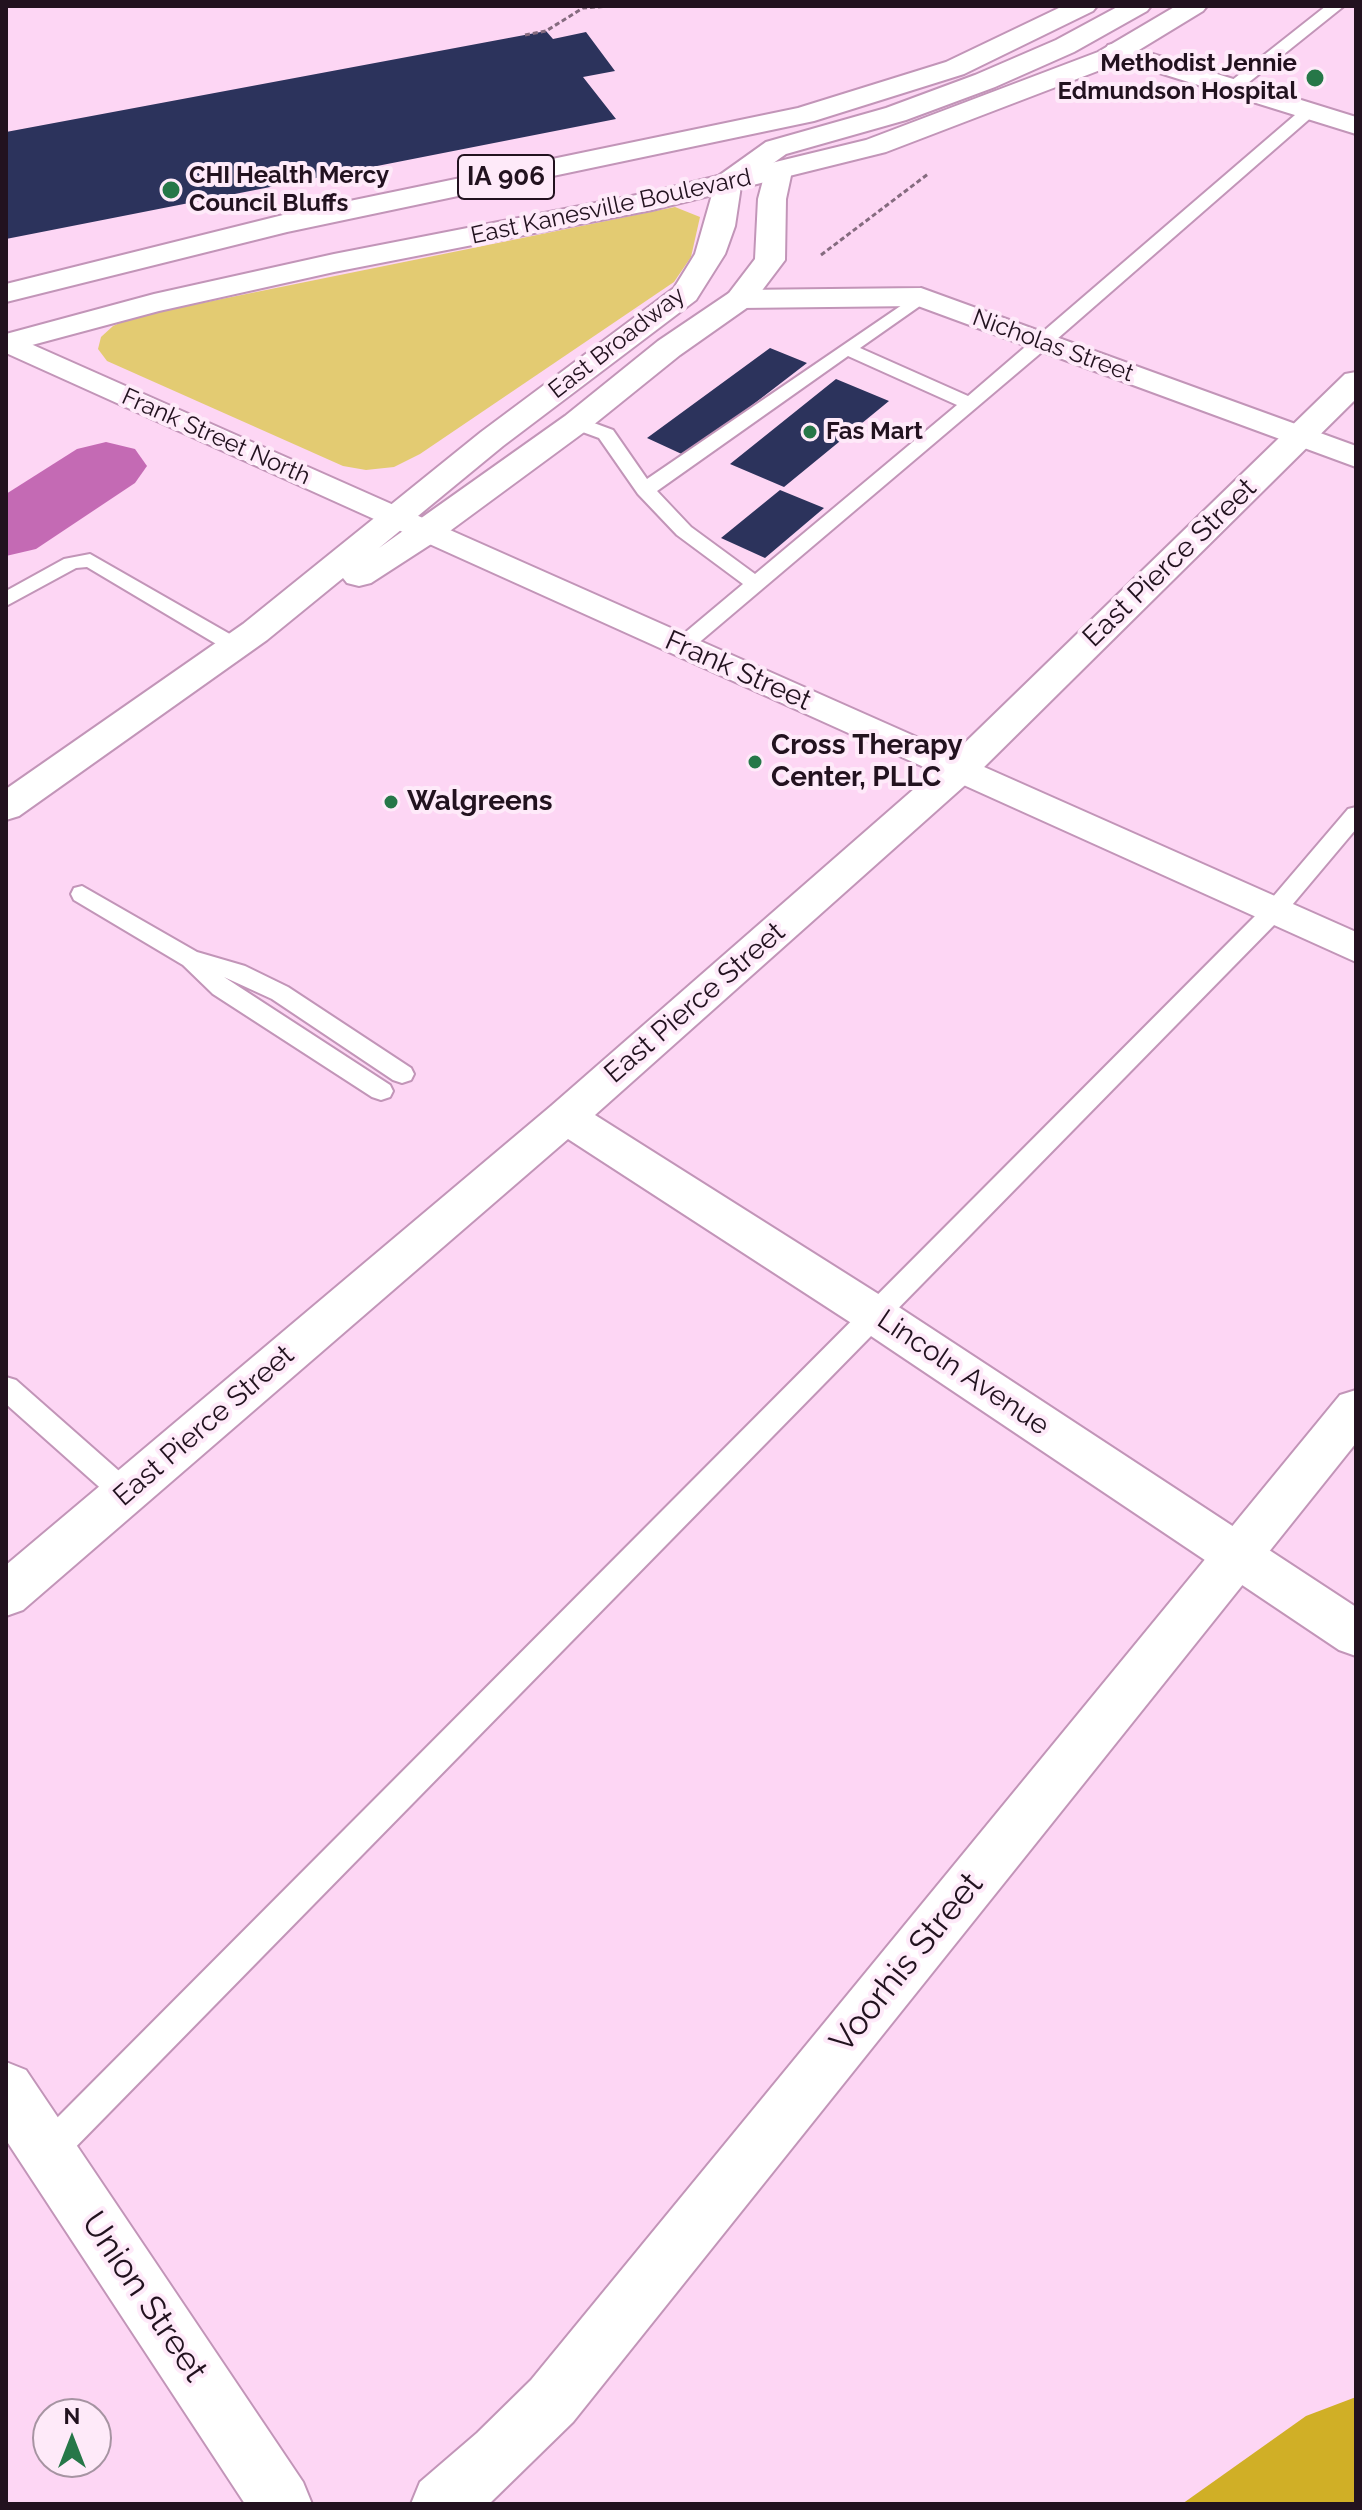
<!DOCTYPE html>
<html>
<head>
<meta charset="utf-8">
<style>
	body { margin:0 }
	#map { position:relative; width:1362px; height:2510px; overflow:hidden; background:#fdd6f4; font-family:Raleway,sans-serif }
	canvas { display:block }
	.frame { position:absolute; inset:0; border:8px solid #22121f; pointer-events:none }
	.north { position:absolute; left:32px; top:2398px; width:80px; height:80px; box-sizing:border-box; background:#feeaf9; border:2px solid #a694a2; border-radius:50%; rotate:0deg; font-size:22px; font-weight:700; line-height:32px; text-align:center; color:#22121f }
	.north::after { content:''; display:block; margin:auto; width:28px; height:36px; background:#267748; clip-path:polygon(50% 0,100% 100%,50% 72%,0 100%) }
</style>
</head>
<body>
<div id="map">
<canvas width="1362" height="2510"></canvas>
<div class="frame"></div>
<div class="north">N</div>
</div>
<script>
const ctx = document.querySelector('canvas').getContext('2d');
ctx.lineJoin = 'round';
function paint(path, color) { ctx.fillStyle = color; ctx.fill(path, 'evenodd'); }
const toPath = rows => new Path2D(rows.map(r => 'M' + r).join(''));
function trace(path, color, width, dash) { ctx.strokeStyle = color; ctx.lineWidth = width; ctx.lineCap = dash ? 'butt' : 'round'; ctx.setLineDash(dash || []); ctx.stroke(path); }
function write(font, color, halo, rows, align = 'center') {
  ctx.font = font + ' Raleway,sans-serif'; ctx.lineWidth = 8; ctx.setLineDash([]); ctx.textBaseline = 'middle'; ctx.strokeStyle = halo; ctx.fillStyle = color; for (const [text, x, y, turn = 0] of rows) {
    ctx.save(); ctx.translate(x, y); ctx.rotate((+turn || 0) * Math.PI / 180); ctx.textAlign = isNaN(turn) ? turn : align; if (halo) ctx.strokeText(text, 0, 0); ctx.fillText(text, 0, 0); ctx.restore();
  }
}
paint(toPath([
	[675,207,700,217,691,257,674,282,420,454,394,467,366,470,343,466,107,361,98,349,101,337,113,326,133,317]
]), '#e3cb72');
paint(toPath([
	[1356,2397,1356,2504,1182,2504,1306,2416]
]), '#d0af26');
paint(toPath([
	[106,442,135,449,147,466,135,483,36,549,6,556,6,494,77,449,106,442]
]), '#c46ab4');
paint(toPath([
	[546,31,553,39,586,32,615,71,583,77,616,119,6,239,6,132],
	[770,348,807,363,686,456,647,438],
	[836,379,889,401,784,487,730,464],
	[780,490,824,508,765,558,721,538]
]), '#2c335c');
const lane = toPath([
	[1326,6,1344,6,1238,91,1226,91,1226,85,1326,6],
	[1308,107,1314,109,1314,115,1049,346,689,651,675,651,672,646,675,641,743,584,677,535,638,494,599,438,569,427,567,423,569,419,583,419,613,430,647,479,921,292,930,297,927,301,860,348,968,396,1302,109,1308,107],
	[848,356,957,405,755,574,691,527,657,491,848,356],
	[90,554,242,641,245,646,235,653,228,651,87,567,76,568,6,606,6,591,64,559,90,554],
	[1356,807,1356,829,1282,917,59,2164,47,2169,35,2164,30,2152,35,2140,1266,905,1348,809,1356,807],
	[82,886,197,952,245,966,288,987,411,1068,414,1074,411,1080,402,1083,393,1080,272,999,224,977,390,1085,393,1091,390,1097,381,1100,372,1097,213,994,183,965,74,900,71,894,74,888,82,886],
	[6,1377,16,1380,135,1485,139,1493,135,1501,125,1505,115,1501,6,1404,6,1377]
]);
const street = toPath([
	[1117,43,1356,117,1356,134,1108,57,1104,51,1108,45,1117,43],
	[921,288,1356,446,1356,467,918,306,740,308,729,305,725,299,729,293,740,290,921,288],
	[6,333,1356,932,1356,962,6,353,6,333],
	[1356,1390,1356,1443,573,2422,489,2504,411,2504,420,2482,477,2433,531,2380,1340,1395,1356,1390],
	[6,2062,26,2070,303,2482,312,2504,245,2504,6,2140,6,2062]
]);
const secondary = toPath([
	[1119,6,1151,6,1147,11,1074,52,995,87,906,120,786,154,772,164,788,165,792,171,786,199,785,260,751,305,680,355,587,430,439,539,371,583,359,586,347,583,343,578,267,640,19,816,6,820,6,789,243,624,481,432,674,288,695,254,717,177,766,142,886,108,975,75,1056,40,1119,6],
	[766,169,758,199,755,259,729,293,658,341,565,416,379,548,503,446,696,300,725,254,735,226,741,186,766,169],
	[1356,372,1356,399,972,779,595,1115,891,1302,1356,1607,1356,1656,1339,1650,859,1328,568,1139,23,1610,6,1616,6,1565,551,1106,946,761,1345,374,1356,372]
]);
const primary = toPath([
	[1063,6,1097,6,1093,11,964,74,814,121,287,232,6,302,6,284,287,214,798,108,946,62,1063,6],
	[1176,6,1207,6,1203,11,1116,64,886,152,652,210,334,272,159,311,6,352,6,334,154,294,334,254,652,192,866,140,1098,52,1176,6]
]);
trace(lane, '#c295b8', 4);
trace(street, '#c295b8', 4);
trace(secondary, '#c295b8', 4);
trace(primary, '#c295b8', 4);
trace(toPath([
	[525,35,546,31,583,8,610,6],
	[821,255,928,174]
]), '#856b7f', 3, [5, 3]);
paint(lane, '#fff');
paint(street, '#fff');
paint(secondary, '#fff');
paint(primary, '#fff');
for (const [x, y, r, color] of [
	[1315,78,10,"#267748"],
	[171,190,10,"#267748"],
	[810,432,8,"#267748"],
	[755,762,8,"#267748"],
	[391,802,8,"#267748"]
]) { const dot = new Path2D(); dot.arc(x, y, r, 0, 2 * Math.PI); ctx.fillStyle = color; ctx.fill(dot); trace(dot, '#feeaf9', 3); }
write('bold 24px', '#22121f', '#feeaf9', [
	["Methodist Jennie",1297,64,"right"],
	["Edmundson Hospital",1297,92,"right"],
	["CHI Health Mercy",189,176],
	["Council Bluffs",189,204],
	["Fas Mart",826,432]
], 'left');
write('24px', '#22121f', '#feeaf9', [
	["East Kanesville Boulevard",611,207,-12],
	["East Broadway",617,343,-38],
	["Nicholas Street",1053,346,20],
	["Frank Street North",216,437,24]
]);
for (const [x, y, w] of [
	[506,177,96]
]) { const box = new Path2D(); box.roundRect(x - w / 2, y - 22, w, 44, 6); ctx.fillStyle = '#feeaf9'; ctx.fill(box); trace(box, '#22121f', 2); }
write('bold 26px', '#22121f', null, [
	["IA 906",506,177]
]);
write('28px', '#22121f', '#feeaf9', [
	["East Pierce Street",1170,563,-44],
	["Frank Street",738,671,24],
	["East Pierce Street",695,1003,-41],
	["Lincoln Avenue",963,1373,34],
	["East Pierce Street",204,1426,-41]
]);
write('bold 28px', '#22121f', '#feeaf9', [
	["Cross Therapy",771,746],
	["Center, PLLC",771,778],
	["Walgreens",407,802]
], 'left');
write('34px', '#22121f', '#feeaf9', [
	["Voorhis Street",907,1963,-51],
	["Union Street",144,2297,56]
]);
</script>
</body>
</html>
